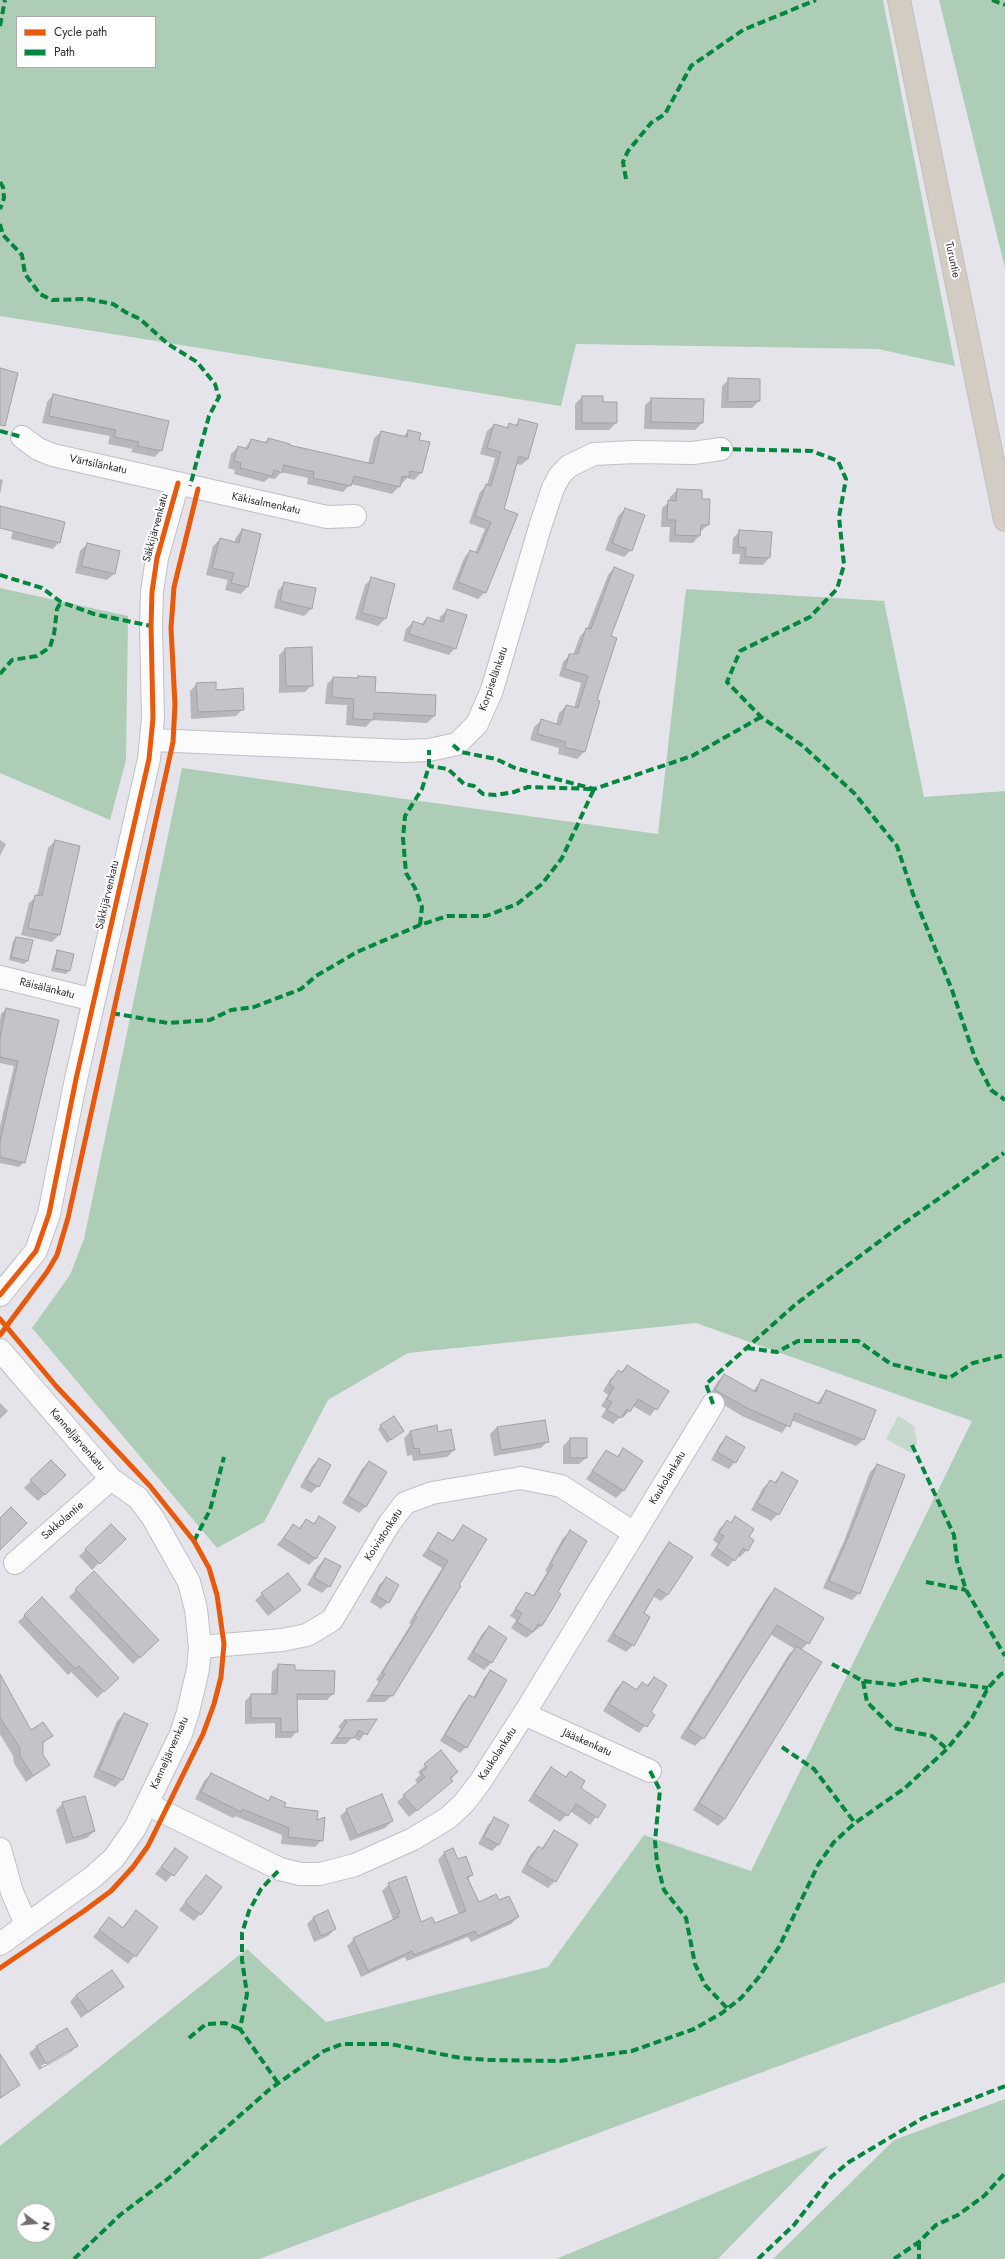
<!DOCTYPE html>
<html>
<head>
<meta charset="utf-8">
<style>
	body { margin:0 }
	#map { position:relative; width:1005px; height:2259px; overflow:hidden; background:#e4e4ea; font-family:Jost,sans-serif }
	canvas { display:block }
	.legend { position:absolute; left:16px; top:16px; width:140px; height:52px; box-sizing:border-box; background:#fff; border:1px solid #ababad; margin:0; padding:5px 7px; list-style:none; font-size:12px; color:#2e2e32 }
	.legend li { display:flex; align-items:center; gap:8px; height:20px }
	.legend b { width:20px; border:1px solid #ababad }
	.north { position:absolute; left:16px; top:2203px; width:40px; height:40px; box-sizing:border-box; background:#fff; border:1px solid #ababad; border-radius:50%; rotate:106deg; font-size:11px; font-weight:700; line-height:16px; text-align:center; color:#2e2e32 }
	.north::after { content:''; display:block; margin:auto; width:14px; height:18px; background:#6e6e72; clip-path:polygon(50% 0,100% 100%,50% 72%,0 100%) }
</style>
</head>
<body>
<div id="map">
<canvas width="1005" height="2259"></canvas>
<ul class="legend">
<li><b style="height:5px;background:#e8590c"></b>Cycle path</li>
<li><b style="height:5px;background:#00873e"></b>Path</li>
</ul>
<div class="north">N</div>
</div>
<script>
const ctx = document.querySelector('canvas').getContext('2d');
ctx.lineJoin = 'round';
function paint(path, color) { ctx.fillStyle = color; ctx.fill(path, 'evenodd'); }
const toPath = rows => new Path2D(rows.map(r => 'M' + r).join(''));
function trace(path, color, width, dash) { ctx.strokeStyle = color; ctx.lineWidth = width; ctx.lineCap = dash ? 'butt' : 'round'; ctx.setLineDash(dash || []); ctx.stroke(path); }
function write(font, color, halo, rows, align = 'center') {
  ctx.font = font + ' Jost,sans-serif'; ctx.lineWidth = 4; ctx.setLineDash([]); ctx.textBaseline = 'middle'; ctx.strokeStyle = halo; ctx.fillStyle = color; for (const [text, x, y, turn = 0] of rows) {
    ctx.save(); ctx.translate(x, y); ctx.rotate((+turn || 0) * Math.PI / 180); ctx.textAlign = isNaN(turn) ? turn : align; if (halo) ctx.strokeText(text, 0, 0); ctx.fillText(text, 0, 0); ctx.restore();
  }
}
paint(toPath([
	[898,1416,914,1426,917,1443,911,1453,886,1439]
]), '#c6d9cc');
paint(toPath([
	[0,0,883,0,955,366,878,349,576,344,561,406,0,316],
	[17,17,155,17,155,67,17,67],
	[939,0,1005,0,1005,268],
	[0,588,128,616,126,760,110,820,0,773],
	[686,589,884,601,924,797,1005,791,1005,1982,259,2259,0,2259,0,2146,247,1949,326,2022,548,1967,644,1835,751,1871,972,1421,696,1323,408,1353,328,1400,264,1522,217,1548,32,1328,70,1275,84,1239,182,768,658,834],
	[24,2211,48,2211,48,2235,24,2235],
	[1005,2099,1005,2259,773,2259,894,2140],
	[828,2146,718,2259,556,2259]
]), '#aecdb7');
paint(toPath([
	[729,379,759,380,759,401,752,408,721,408,722,386],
	[53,395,161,450,155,457,131,452,133,449,108,444,110,436,42,423,47,402],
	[582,397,602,403,616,423,609,430,575,430,575,404],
	[652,399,703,400,702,423,695,430,644,429,645,405],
	[520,420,528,459,521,465,516,464,503,510,485,592,478,599,452,589,464,558,470,551,475,553,485,529,469,523,480,492,487,485,495,458,480,454,487,431,494,425,506,428,509,424,514,426],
	[408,431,418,440,421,473,414,480,407,478,392,494,351,484,343,492,307,484,308,478,281,472,275,479,269,478,264,482,234,474,235,470,228,468,231,454,238,447,244,449,251,440,264,443,268,439,288,446,368,464,374,438,381,432,403,437],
	[0,479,3,480,0,494],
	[677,490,701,500,708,525,700,532,699,536,693,543,669,542,670,527,661,527,662,508,670,501,670,497],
	[625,509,631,550,624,557,605,550,618,516],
	[16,519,59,542,53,549,11,539],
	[242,530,247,587,241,594,225,590,228,580,206,575,213,546,220,539,234,543,236,537],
	[740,531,769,558,763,565,739,564,740,554,732,554,733,538],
	[87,544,114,574,107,580,75,573,80,551],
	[614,568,610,636,596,701,598,702,584,752,577,759,558,754,559,748,530,740,534,727,541,721,556,725,559,713,566,706,574,708,581,683,559,676,563,662,570,655,573,655,580,636,587,629,608,575],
	[372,578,394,584,385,619,378,626,355,619,365,585],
	[285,583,315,589,311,609,304,616,274,608,278,590],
	[447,610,455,648,449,655,403,641,406,629,413,622,420,625,427,618,439,621,440,617],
	[285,649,312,685,305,692,279,693,279,655],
	[333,678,375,678,374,693,435,696,434,716,427,723,372,720,366,727,346,725,347,705,325,704,327,684],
	[197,684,215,691,243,709,236,716,191,719,190,691],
	[0,840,6,844,0,856],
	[55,841,79,847,59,935,52,942,21,935,29,903,37,896,48,848],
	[16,938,27,961,24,964,9,960,13,941],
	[58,951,73,955,69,971,66,974,51,971,55,955],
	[6,1009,57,1021,24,1162,19,1167,0,1163,0,1126,14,1066,0,1063,0,1020,1,1014],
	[627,1367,668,1392,650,1416,633,1406,623,1418,621,1416,613,1424,601,1417,606,1409,601,1406,608,1395,603,1391,611,1378],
	[724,1375,753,1391,762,1380,817,1403,826,1391,875,1411,863,1440,856,1446,791,1420,782,1433,742,1416,709,1396,718,1381],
	[0,1403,8,1411,0,1419],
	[381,1426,403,1431,387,1443,378,1429],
	[497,1427,548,1441,541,1448,494,1456,490,1434],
	[410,1432,437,1433,454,1450,447,1457,413,1461,412,1455,407,1456,404,1438],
	[727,1438,735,1462,729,1469,711,1460,720,1444],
	[570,1439,586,1458,579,1464,563,1464,563,1446],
	[624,1449,642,1461,623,1491,616,1498,586,1479,606,1451,616,1457],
	[319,1459,318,1486,311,1493,300,1487,312,1466],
	[51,1461,65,1475,38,1501,24,1488],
	[369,1462,366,1506,359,1513,342,1503,362,1469],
	[877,1465,859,1593,852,1600,823,1588,844,1541,870,1472],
	[782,1473,778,1514,771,1521,751,1510,763,1488,770,1481,774,1483],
	[319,1518,316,1558,309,1565,277,1545,293,1525,298,1529,306,1520,313,1524],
	[735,1518,748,1537,753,1541,747,1550,740,1557,737,1556,728,1567,710,1555,718,1544,713,1540,720,1528,727,1521,730,1523],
	[111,1525,124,1539,92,1570,79,1556],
	[463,1526,392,1695,385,1702,366,1702,379,1682,376,1680,411,1624,409,1623,442,1568,422,1556,438,1533,452,1541],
	[570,1532,556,1592,560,1594,541,1626,526,1638,511,1628,516,1620,510,1616,526,1593,532,1597,547,1572,545,1571,563,1538],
	[670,1543,667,1595,661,1601,653,1596,642,1614,649,1618,633,1645,626,1652,607,1641,663,1550],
	[325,1559,329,1586,322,1593,307,1585,318,1566],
	[94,1572,158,1640,133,1664,69,1597],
	[386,1578,388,1602,381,1609,370,1602,379,1585],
	[775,1589,823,1618,808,1643,801,1650,725,1819,718,1826,693,1810,789,1654,795,1649,770,1634,703,1738,695,1746,680,1738,767,1598],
	[300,1590,268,1616,255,1600,262,1594],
	[42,1599,118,1678,97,1698,71,1672,68,1675,18,1622],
	[489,1627,506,1638,491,1663,484,1670,467,1659,482,1634],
	[279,1665,294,1671,333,1694,327,1700,297,1700,297,1731,291,1738,275,1738,275,1723,245,1724,245,1701,251,1695,271,1695,272,1672],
	[490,1671,466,1747,460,1753,440,1741,463,1702,469,1696,473,1698,484,1678],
	[0,1676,30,1732,52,1736,42,1744,42,1755,49,1765,26,1782,14,1763,13,1756,0,1734],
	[654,1678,649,1712,654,1715,639,1733,603,1711,616,1689,623,1682,635,1690,642,1683,646,1686],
	[124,1714,147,1724,122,1780,115,1787,93,1777,117,1721],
	[344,1720,376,1720,359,1741,353,1737,346,1744,330,1744,341,1729,338,1727],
	[441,1752,457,1772,444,1788,409,1817,397,1802,418,1784,415,1780,420,1775,418,1772],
	[551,1768,565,1777,570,1772,579,1789,605,1805,590,1825,570,1811,560,1822,528,1801,545,1775],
	[211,1774,267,1802,271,1798,283,1808,316,1822,322,1840,315,1847,281,1844,282,1835,235,1816,233,1818,195,1799,204,1781],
	[63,1803,94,1831,87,1838,66,1844,56,1810],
	[347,1810,392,1821,385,1828,350,1841,340,1816],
	[495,1818,499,1844,492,1851,478,1844,488,1825],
	[554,1831,577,1845,555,1881,548,1888,521,1872,531,1854,538,1847,541,1849],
	[175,1849,186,1858,166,1882,155,1874],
	[453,1849,458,1860,472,1875,467,1880,479,1903,498,1902,518,1917,511,1924,471,1942,468,1937,407,1961,405,1957,361,1977,347,1946,354,1939,393,1919,382,1891,389,1884,420,1923,434,1925,459,1915,438,1860,444,1853],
	[206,1876,200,1914,194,1921,179,1910],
	[136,1912,157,1927,128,1964,93,1937,109,1918,122,1928],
	[313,1918,335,1929,328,1936,314,1942,307,1924],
	[123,1987,81,2018,70,2002,76,1995],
	[67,2029,76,2046,70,2053,39,2070,29,2053,36,2047],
	[70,2049,70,2052,42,2067,41,2066],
	[0,2073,18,2085,0,2099]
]), '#0003');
const building = toPath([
	[0,368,18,373,5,426,0,425,0,368],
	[728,378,760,379,760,401,728,402,728,378],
	[53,394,169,421,162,451,137,446,139,442,114,437,116,430,49,416,53,394],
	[582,396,603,396,603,402,617,402,617,423,582,423,582,396],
	[651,398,704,399,703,423,651,422,651,398],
	[519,419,538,424,528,459,519,456,504,509,518,514,486,593,458,582,470,550,478,553,491,522,475,516,486,484,491,486,501,452,487,448,494,424,508,428,509,423,517,426,519,419],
	[408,430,421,433,419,440,430,442,422,473,410,471,409,477,402,476,400,487,354,476,351,486,313,478,314,472,284,465,282,473,274,470,272,476,240,468,241,463,234,461,238,446,248,449,251,439,267,443,268,438,290,444,289,445,373,464,381,431,407,437,408,430],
	[677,489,702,490,702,499,710,499,709,525,701,525,700,536,675,535,676,520,667,520,668,500,676,501,677,489],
	[0,506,65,522,60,543,0,528,0,506],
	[625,508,645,515,632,551,612,543,625,508],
	[242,529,261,534,248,587,231,583,234,573,212,568,220,538,239,543,242,529],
	[739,530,772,532,770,558,745,557,746,548,738,547,739,530],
	[87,543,120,551,115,574,81,566,87,543],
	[614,567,634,575,611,636,617,638,597,700,600,701,585,752,564,747,566,742,537,734,541,719,560,725,566,705,578,708,588,676,565,669,569,654,578,654,586,628,591,629,614,567],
	[371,577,395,584,386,619,362,613,371,577],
	[284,582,316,588,312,609,280,601,284,582],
	[447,609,467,615,456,649,409,634,413,621,424,625,427,617,443,622,447,609],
	[312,647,313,686,286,686,285,648,312,647],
	[358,676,376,677,375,692,436,695,435,716,374,713,374,720,353,719,354,699,332,697,333,677,358,678,358,676],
	[216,682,216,690,243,688,244,710,198,712,196,683,216,682],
	[55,840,80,846,60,935,28,928,35,895,42,896,55,840],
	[16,937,33,940,28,961,11,957,16,937],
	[57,950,74,954,70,971,54,968,57,950],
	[6,1008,59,1020,25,1163,0,1157,0,1142,18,1061,0,1057,0,1038,6,1008],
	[627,1365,669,1391,657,1410,638,1399,630,1412,627,1409,621,1418,607,1410,612,1402,607,1399,614,1387,609,1384,618,1370,622,1373,627,1365],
	[724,1374,756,1392,761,1379,820,1404,826,1390,876,1410,864,1440,795,1413,790,1427,749,1409,715,1390,724,1374],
	[394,1416,404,1431,391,1440,380,1425,394,1416],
	[545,1420,549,1442,501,1450,497,1427,545,1420],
	[437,1425,438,1432,451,1429,455,1450,420,1455,419,1448,414,1449,410,1431,437,1425],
	[726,1436,745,1447,736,1463,717,1452,726,1436],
	[570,1438,587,1438,587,1458,570,1458,570,1438],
	[623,1448,643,1461,624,1491,592,1471,606,1450,618,1457,623,1448],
	[319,1458,331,1465,319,1487,306,1480,319,1458],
	[51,1460,66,1475,45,1495,30,1480,51,1460],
	[369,1461,387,1472,366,1507,348,1496,369,1461],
	[877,1464,905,1475,860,1594,829,1581,850,1533,877,1464],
	[782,1472,798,1481,779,1515,757,1503,770,1480,776,1483,782,1472],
	[11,1507,27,1523,0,1550,0,1518,11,1507],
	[319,1516,336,1527,316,1559,284,1538,293,1524,300,1529,306,1519,314,1524,319,1516],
	[735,1516,754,1529,749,1537,754,1540,748,1551,743,1548,735,1561,716,1548,724,1536,719,1533,727,1520,731,1523,735,1516],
	[111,1524,126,1539,100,1564,85,1549,111,1524],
	[463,1525,487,1539,459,1585,461,1586,393,1696,371,1695,385,1674,382,1673,417,1617,415,1616,448,1561,428,1549,438,1532,453,1541,463,1525],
	[570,1530,587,1541,558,1592,561,1594,553,1608,542,1626,538,1624,533,1632,517,1622,522,1613,515,1609,526,1592,534,1596,553,1565,550,1564,570,1530],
	[669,1542,693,1557,668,1595,658,1589,644,1613,650,1617,634,1646,613,1634,669,1542],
	[325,1558,341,1566,330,1587,314,1578,325,1558],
	[94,1571,159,1640,140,1658,75,1589,94,1571],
	[288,1573,301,1590,275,1610,261,1593,288,1573],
	[386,1577,399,1585,389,1603,376,1595,386,1577],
	[775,1588,824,1618,809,1644,777,1625,704,1739,688,1729,775,1588],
	[42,1597,119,1678,104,1692,79,1666,75,1669,24,1615,42,1597],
	[489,1626,507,1638,492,1663,473,1652,489,1626],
	[796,1646,822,1662,725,1819,699,1803,796,1646],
	[278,1664,295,1665,295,1670,335,1671,334,1694,297,1694,298,1732,281,1732,281,1718,251,1718,251,1694,277,1694,278,1664],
	[490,1670,507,1680,467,1748,445,1735,469,1695,475,1698,490,1670],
	[0,1674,31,1730,43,1722,53,1736,43,1742,43,1755,50,1765,33,1776,20,1756,20,1748,0,1718,0,1674],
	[654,1677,667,1685,651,1712,655,1715,647,1727,609,1704,623,1681,637,1690,642,1682,648,1686,654,1677],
	[124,1713,148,1724,123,1780,99,1770,124,1713],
	[377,1719,367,1735,359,1730,354,1738,336,1738,347,1722,344,1720,377,1719],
	[441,1750,458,1772,450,1778,453,1781,417,1811,403,1795,425,1777,421,1772,427,1768,424,1764,441,1750],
	[551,1767,566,1777,570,1771,585,1781,581,1788,606,1805,598,1818,576,1804,568,1816,534,1794,551,1767],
	[211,1773,269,1801,271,1796,286,1803,284,1807,318,1811,317,1820,325,1817,323,1841,288,1837,289,1828,242,1809,241,1812,201,1792,211,1773],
	[382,1794,393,1821,357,1835,346,1809,382,1794],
	[85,1796,95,1831,73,1838,62,1802,85,1796],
	[494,1817,509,1825,499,1845,484,1837,494,1817],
	[554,1830,578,1844,556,1882,527,1865,538,1846,543,1849,554,1830],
	[175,1848,188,1857,174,1876,161,1867,175,1848],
	[453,1848,458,1859,466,1856,473,1875,467,1877,479,1902,496,1894,499,1900,509,1896,519,1917,478,1936,475,1931,414,1955,412,1951,368,1971,353,1938,399,1917,397,1914,400,1913,388,1883,406,1876,421,1922,432,1917,435,1923,466,1911,444,1852,453,1848],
	[206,1875,222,1887,201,1915,185,1902,206,1875],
	[136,1910,158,1927,136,1957,99,1930,109,1917,123,1928,136,1910],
	[328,1910,336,1929,321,1936,313,1917,328,1910],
	[112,1970,124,1987,88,2012,76,1995,112,1970],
	[67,2028,78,2046,46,2064,36,2046,67,2028],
	[0,2054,20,2085,0,2098,0,2054]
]);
paint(building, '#c4c4c8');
trace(building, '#a1a1a5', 1);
const minor = toPath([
	[22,437,38,449,53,455,327,517,355,516],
	[152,740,404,751,429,750,457,744,477,724,492,690,540,527,553,488,560,475,569,466,594,454,635,452,693,453,721,449],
	[0,977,94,1000],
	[0,1295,36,1251,49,1214,76,1079,149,759,153,718,151,626,152,592,157,558,178,483],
	[0,1350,111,1479,138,1498,153,1518,189,1582,196,1609,200,1647,198,1669,188,1712,181,1734,135,1828,114,1858,93,1877,0,1944],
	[15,1563,111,1479],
	[200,1647,282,1640,307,1635,332,1620,389,1524,405,1503,432,1493,521,1478,561,1486,634,1533],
	[524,1714,650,1771],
	[147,1804,280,1869,300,1874,320,1874,355,1865,413,1839,448,1818,464,1803,480,1782,524,1714,713,1404],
	[0,1849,12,1892,26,1924]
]);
const highway = toPath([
	[899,0,1005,520]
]);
trace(minor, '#c0c0c5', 24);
trace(highway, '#c0c0c3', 24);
trace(minor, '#fbfbfc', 22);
trace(highway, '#d2ccc2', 22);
trace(toPath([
	[992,0,1005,5],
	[0,26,5,0],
	[626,179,623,162,628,151,651,123,665,114,691,66,743,30,816,0],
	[0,182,3,187,4,198,0,209],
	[0,224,3,235,22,255,25,274,40,294,52,300,87,299,113,304,127,313,140,319,168,344,197,362,215,384,219,397,209,416,190,486],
	[0,431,22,437],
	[721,449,812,451,838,461,846,479,839,517,844,565,837,589,810,617,740,651,727,682,761,717,803,746,854,793,897,846,913,894,952,990,975,1058,991,1090,1005,1100],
	[0,575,42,588,61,602,94,614,151,626],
	[0,674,12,660,37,656,50,647,54,634,57,609,61,602],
	[453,745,461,752,496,759,515,768,594,789,692,756,761,717],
	[420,925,422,907,415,888,406,873,403,838,405,816,422,789,429,766,429,750],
	[112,1013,168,1023,210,1020,231,1010,254,1007,301,989,316,976,357,952,420,925,447,916,486,916,517,904,542,884,562,858,594,789,528,787,514,792,496,795,483,794,474,786,464,784,448,769,429,766],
	[747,1348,777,1352,798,1341,858,1341,891,1364,949,1378,973,1363,1005,1355],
	[713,1404,706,1384,796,1304,904,1223,1004,1153],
	[912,1445,954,1535,957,1561,966,1590,1005,1656],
	[194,1541,210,1510,224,1457],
	[926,1582,966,1590],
	[832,1664,863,1681,896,1685,920,1679,988,1688],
	[863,1681,867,1702,893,1728,932,1736,947,1749],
	[782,1747,814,1769,855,1823],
	[650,1771,660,1790,655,1841,657,1863,664,1890,686,1918,695,1964,705,1985,727,2008],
	[189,2038,206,2024,225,2023,240,2029],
	[278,2083,240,2029,247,1994,242,1960,242,1933,249,1911,261,1889,280,1869],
	[919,2242,919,2259],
	[74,2259,120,2215,169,2178,270,2089,324,2051,342,2044,390,2044,461,2058,489,2060,560,2061,632,2051,694,2029,722,2013,741,1998,759,1977,779,1947,818,1865,834,1842,855,1823,905,1788,947,1749,972,1718,988,1688,1001,1674,1005,1673],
	[758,2259,794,2225,831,2177,849,2162,923,2118,1005,2086],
	[894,2259,919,2242,936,2225,958,2215,984,2196,1005,2173]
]), '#00873e', 4, [8, 4]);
trace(toPath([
	[0,1295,36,1251,49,1214,76,1079,149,759,153,718,151,626,152,592,157,558,178,483],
	[0,1319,56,1386,150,1486,194,1541,209,1568,217,1595,224,1644,221,1677,214,1704,203,1734,148,1846,133,1867,111,1891,84,1911,0,1968],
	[0,1335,47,1272,57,1255,68,1218,173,742,175,705,171,628,174,587,198,489]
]), '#e8590c', 5);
write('11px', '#2e2e32', '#fff', [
	["Turuntie",952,260,78],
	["Värtsilänkatu",98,465,12],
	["Käkisalmenkatu",266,504,12],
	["Säkkijärvenkatu",156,528,-75],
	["Korpiselänkatu",494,679,-71],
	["Säkkijärvenkatu",108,895,-77],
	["Räisälänkatu",47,989,14],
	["Kanneljärvenkatu",77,1440,49],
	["Kaukolankatu",668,1478,-59],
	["Sakkolantie",63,1521,-41],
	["Koivistonkatu",384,1535,-57],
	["Jääskenkatu",587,1743,24],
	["Kanneljärvenkatu",170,1753,-66],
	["Kaukolankatu",498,1754,-57]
]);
</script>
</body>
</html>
